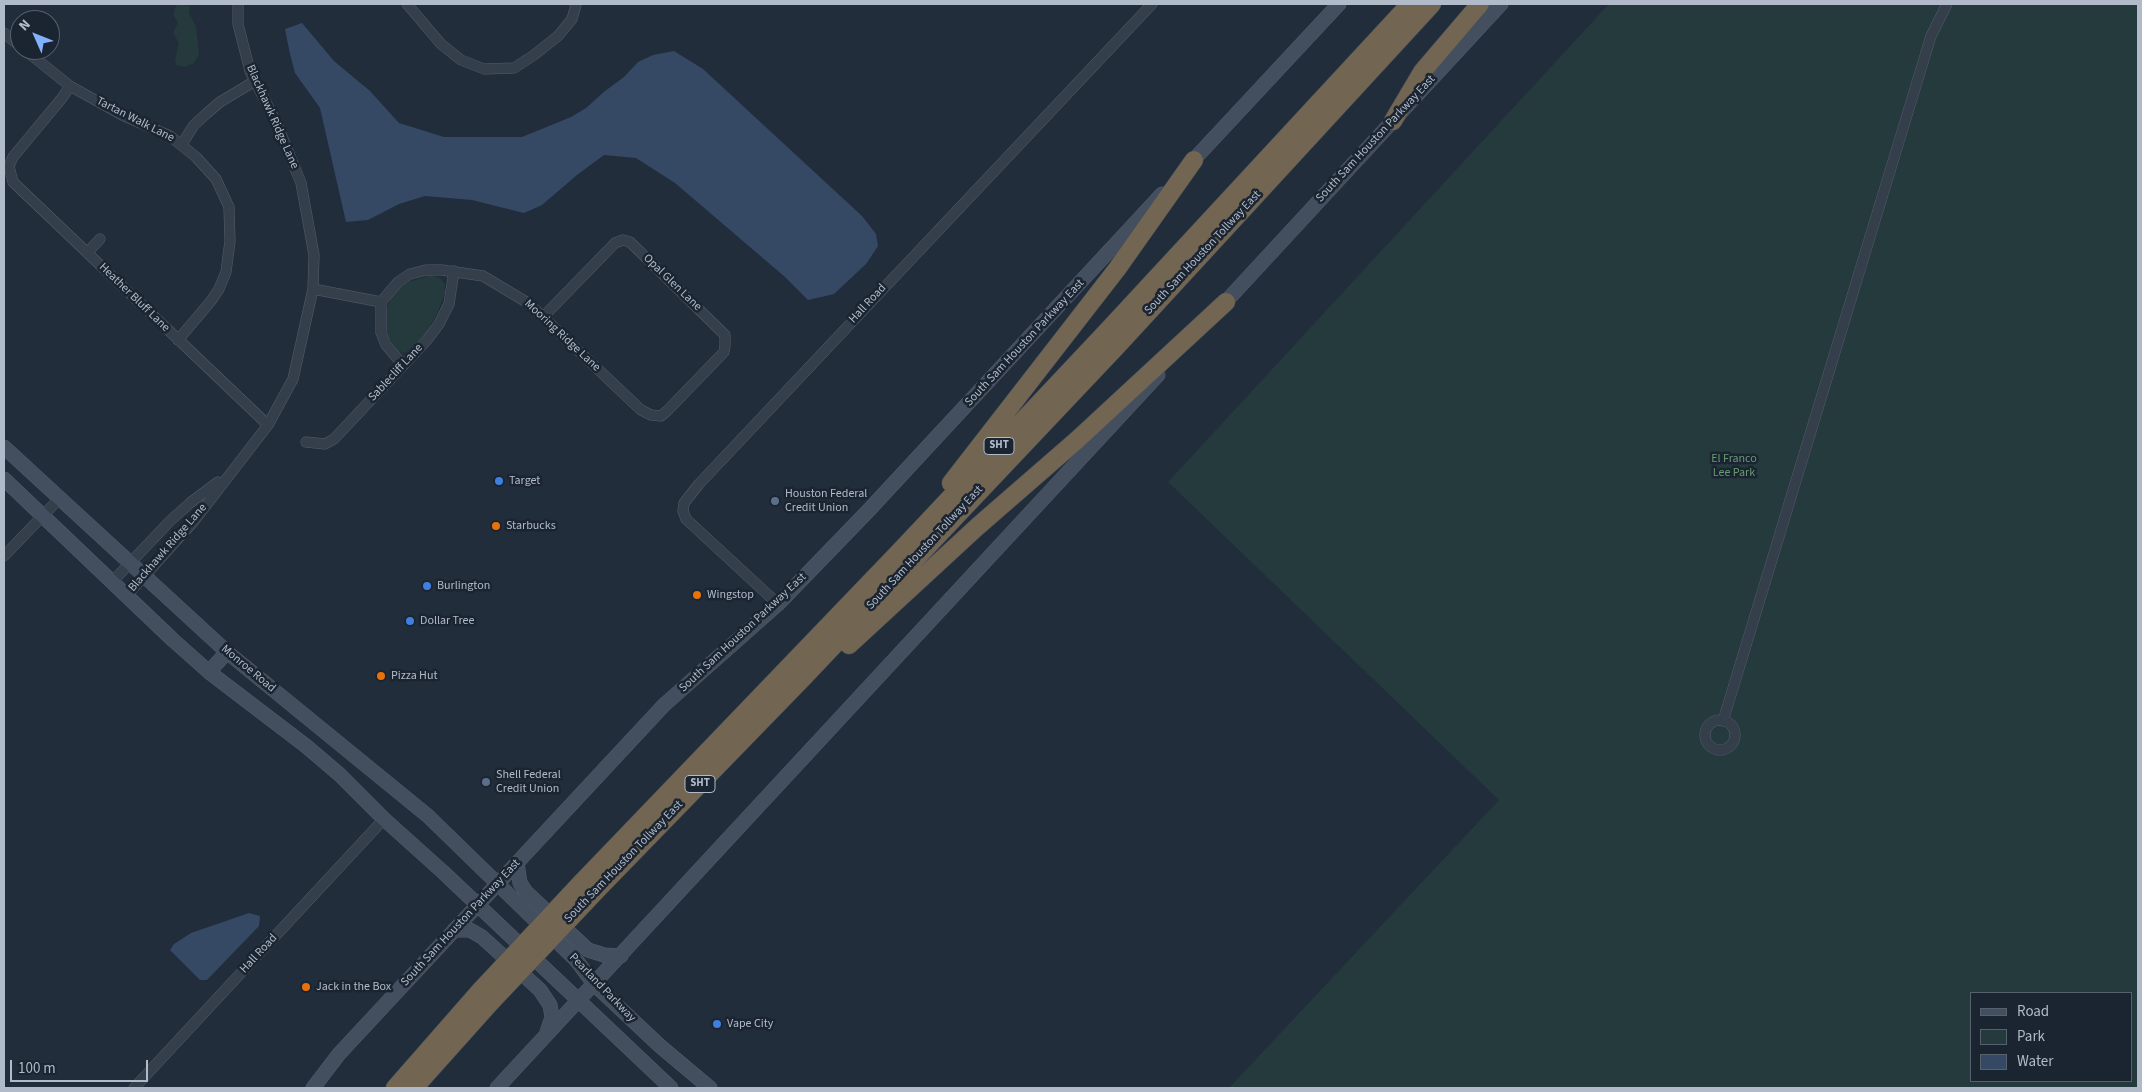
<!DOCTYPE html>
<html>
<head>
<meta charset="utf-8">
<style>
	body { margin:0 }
	#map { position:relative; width:2142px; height:1092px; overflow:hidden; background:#222d3c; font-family:"Source Sans 3",sans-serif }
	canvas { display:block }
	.frame { position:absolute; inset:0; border:5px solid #b1bac8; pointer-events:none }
	.legend { position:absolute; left:1970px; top:992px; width:162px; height:90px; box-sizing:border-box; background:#1b2431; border:1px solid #57606d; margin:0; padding:6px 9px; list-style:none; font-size:15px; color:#b1bac8 }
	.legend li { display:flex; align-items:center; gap:10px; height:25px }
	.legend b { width:25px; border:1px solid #57606d }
	.north { position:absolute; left:10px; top:10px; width:50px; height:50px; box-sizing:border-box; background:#1b2431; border:1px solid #57606d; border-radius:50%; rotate:314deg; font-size:14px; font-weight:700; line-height:20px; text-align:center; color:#b1bac8 }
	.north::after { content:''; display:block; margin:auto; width:18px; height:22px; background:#82b2fb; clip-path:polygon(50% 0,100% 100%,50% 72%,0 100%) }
	.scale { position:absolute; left:10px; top:1060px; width:138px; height:22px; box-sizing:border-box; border:2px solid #b1bac8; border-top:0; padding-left:6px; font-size:15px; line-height:18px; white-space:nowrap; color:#b1bac8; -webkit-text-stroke:4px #1b2431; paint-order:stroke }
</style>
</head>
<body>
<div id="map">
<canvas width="2142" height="1092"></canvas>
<div class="frame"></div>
<ul class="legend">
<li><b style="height:6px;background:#434e5f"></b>Road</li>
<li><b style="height:14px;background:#243a3d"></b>Park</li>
<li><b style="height:14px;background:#354864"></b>Water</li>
</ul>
<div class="north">N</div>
<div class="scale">100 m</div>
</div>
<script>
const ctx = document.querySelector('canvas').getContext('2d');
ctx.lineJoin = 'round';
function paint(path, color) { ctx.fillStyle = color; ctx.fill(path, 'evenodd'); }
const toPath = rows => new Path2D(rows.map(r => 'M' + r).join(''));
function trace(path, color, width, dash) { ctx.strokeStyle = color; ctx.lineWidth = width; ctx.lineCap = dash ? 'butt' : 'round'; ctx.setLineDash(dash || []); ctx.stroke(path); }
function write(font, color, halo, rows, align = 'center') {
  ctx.font = font + ' "Source Sans 3",sans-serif'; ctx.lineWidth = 5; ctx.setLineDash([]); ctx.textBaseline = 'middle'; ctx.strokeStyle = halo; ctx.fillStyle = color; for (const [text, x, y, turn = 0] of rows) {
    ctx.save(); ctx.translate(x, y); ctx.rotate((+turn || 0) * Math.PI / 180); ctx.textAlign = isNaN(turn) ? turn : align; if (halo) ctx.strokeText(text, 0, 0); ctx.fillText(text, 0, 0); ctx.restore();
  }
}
paint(toPath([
	[181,4,190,6,189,13,196,27,199,54,194,63,185,67,176,65,175,60,179,43,173,33,178,23,174,16,174,11,176,6],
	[1609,4,2138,4,2138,1088,1229,1088,1499,800,1168,482],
	[1971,993,2131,993,2131,1081,1971,1081],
	[431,275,440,278,445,285,445,293,437,314,426,333,408,351,403,353,397,350,387,335,385,324,385,312,390,300,397,290,406,283]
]), '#243a3d');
paint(toPath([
	[302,23,334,61,370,91,399,123,444,137,522,137,571,117,586,108,605,91,624,77,638,62,653,55,674,51,703,69,862,216,876,234,878,246,866,264,834,294,808,300,785,277,675,183,636,158,604,155,577,175,542,205,524,213,472,200,425,196,399,204,368,220,346,222,320,108,295,73,290,54,285,29],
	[249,913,260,916,259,926,207,980,200,980,170,950,174,944,191,933]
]), '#354864');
const minor = toPath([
	[407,4,441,44,461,60,484,69,514,68,534,55,558,36,572,19,576,5,575,4],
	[4,33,20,46],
	[25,50,70,86,122,115,170,136,196,157,216,179,229,207,230,241,226,272,219,289,211,301,178,340],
	[70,86,62,98,13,157,9,166,13,182,268,425],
	[182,144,194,125,206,114,220,102,255,81],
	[87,253,100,239],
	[313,289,381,302],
	[403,365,386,345,381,333,381,302,398,282,410,274,426,270,442,270,483,276,528,303,641,410,651,415,661,416,667,411,724,352,725,345,725,335,630,242,623,240,615,243,543,317],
	[306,442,325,444,334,439,427,340,439,324,449,304,454,271],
	[4,556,59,499],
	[112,582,170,521,190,503,218,482],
	[126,596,194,521,268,425,293,379,313,289,314,255,301,183,277,124,250,71,238,24,238,4],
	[778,604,686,519,683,511,684,503,699,484,1152,4],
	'1705 735a15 15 0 1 1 30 0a15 15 0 1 1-30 0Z',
	[1723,721,1931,36,1947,4],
	[134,1088,384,819]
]);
const secondary = toPath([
	[1187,167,1339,4],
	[1220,308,1501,4],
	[4,447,227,652,428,816,577,961,594,984,660,1046,710,1088],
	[4,479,173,640,209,672,306,746,340,775,384,819,443,872,671,1088],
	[209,672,227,652],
	[517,863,520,883,526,892,588,950,604,955,621,956],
	[454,930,470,930,482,937,540,990,550,1005,552,1017,547,1032],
	[313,1088,339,1054,664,705,778,604,868,511,1162,194],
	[497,1088,1158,375]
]);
const motorway = toPath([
	[1393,121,1422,72,1480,4],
	[951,483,1117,269,1194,160],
	[849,645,977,527,1077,440,1226,302],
	[582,882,900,551,1110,328,1410,4],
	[595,892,804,677,1118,345,1432,4],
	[395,1088,480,991],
	[414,1088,491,1002]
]);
trace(minor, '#545d6a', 11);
trace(secondary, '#545d6a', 15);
trace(motorway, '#414a57', 19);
trace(minor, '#353f4c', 10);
trace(secondary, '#434e5f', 14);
trace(motorway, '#726552', 18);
const motorwayBridge = toPath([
	[480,991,582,882],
	[491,1002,595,892]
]);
trace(motorwayBridge, '#414a57', 19, []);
trace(motorwayBridge, '#726552', 18);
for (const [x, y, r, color] of [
	[499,481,5,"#3f7fe0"],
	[775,501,5,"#5c6f8a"],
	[496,526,5,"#e8710a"],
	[427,586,5,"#3f7fe0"],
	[697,595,5,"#e8710a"],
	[410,621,5,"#3f7fe0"],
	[381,676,5,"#e8710a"],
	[486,782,5,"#5c6f8a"],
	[306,987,5,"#e8710a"],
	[717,1024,5,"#3f7fe0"]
]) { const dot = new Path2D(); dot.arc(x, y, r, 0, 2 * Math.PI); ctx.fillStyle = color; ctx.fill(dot); trace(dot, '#1b2431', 2); }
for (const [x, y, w] of [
	[999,446,30],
	[700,784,30]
]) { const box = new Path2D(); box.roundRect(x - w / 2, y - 8.5, w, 17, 4); ctx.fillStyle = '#1b2431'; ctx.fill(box); trace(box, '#b1bac8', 1); }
write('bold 11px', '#b1bac8', null, [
	["SHT",999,446],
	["SHT",700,784]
]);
write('12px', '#b1bac8', '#1b2431', [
	["Blackhawk Ridge Lane",272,117,66],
	["Tartan Walk Lane",135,120,27],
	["South Sam Houston Parkway East",1376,139,-47],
	["South Sam Houston Tollway East",1203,253,-47],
	["Opal Glen Lane",672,283,44],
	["Heather Bluff Lane",134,298,44],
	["Hall Road",868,304,-47],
	["Mooring Ridge Lane",562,336,43],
	["South Sam Houston Parkway East",1025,343,-47],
	["Sablecliff Lane",396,373,-47],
	["Blackhawk Ridge Lane",168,548,-49],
	["South Sam Houston Tollway East",925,548,-47],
	["South Sam Houston Parkway East",743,633,-43],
	["Monroe Road",248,669,40],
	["South Sam Houston Tollway East",624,862,-46],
	["South Sam Houston Parkway East",461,923,-47],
	["Hall Road",259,954,-47],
	["Pearland Parkway",602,988,46]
]);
write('12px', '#679a72', '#1b2431', [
	["El Franco",1734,459],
	["Lee Park",1734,473]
]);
write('12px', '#b1bac8', '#1b2431', [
	["Target",509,481],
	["Houston Federal",785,494],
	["Credit Union",785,508],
	["Starbucks",506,526],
	["Burlington",437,586],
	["Wingstop",707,595],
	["Dollar Tree",420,621],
	["Pizza Hut",391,676],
	["Shell Federal",496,775],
	["Credit Union",496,789],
	["Jack in the Box",316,987],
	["Vape City",727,1024]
], 'left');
</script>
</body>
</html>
